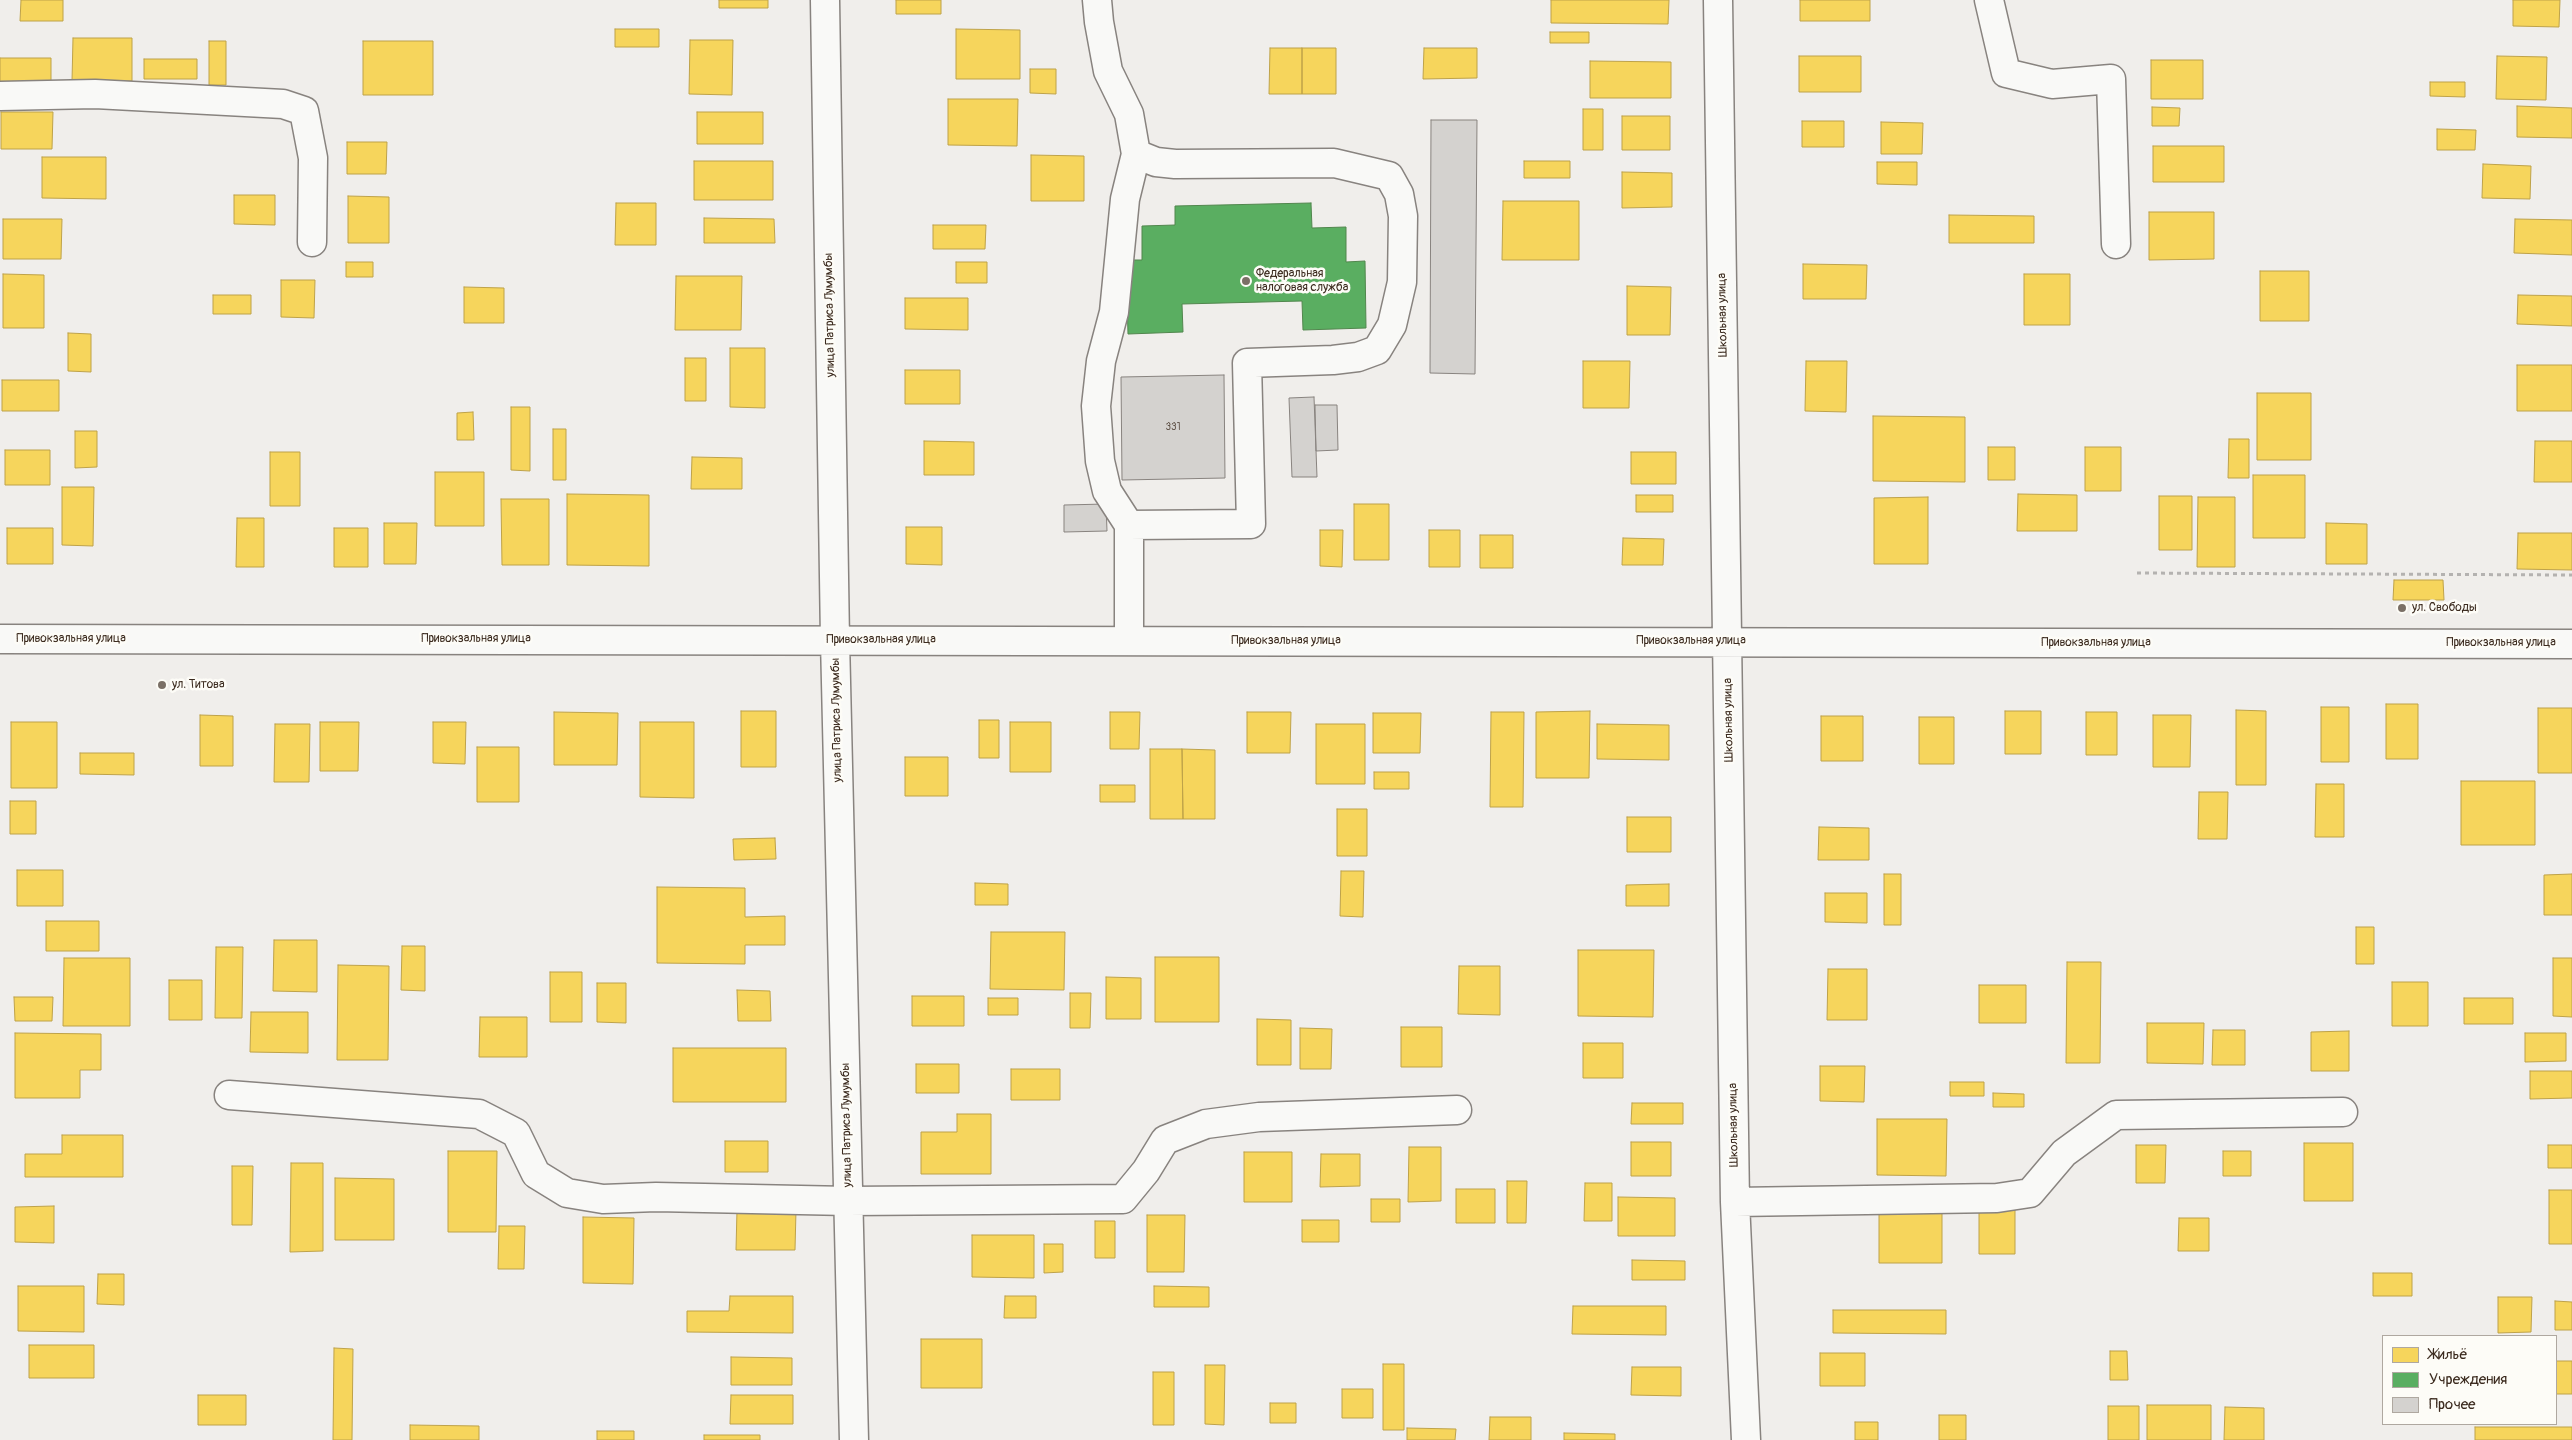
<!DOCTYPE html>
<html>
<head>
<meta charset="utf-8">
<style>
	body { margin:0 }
	#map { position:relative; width:2572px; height:1440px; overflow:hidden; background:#f0eeeb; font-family:Pangolin,sans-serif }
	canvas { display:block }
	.legend { position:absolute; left:2382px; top:1335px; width:175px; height:90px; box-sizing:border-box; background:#fdfcf7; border:1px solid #afa8a0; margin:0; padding:6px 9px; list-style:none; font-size:15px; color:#3b2a1e }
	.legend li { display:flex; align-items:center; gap:10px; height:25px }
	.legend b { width:25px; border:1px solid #afa8a0 }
</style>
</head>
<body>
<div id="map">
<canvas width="2572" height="1440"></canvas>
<ul class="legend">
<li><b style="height:14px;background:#f6d55c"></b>Жильё</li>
<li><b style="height:14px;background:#5aae61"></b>Учреждения</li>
<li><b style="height:14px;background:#d4d2cf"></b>Прочее</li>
</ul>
</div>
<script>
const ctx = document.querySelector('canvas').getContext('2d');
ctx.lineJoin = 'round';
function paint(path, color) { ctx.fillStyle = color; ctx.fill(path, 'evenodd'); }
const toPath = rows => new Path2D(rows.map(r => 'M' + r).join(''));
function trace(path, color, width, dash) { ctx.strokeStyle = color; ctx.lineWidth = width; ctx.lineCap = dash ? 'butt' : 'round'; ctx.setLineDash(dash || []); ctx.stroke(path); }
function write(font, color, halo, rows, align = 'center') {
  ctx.font = font + ' Pangolin,sans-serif'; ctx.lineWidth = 5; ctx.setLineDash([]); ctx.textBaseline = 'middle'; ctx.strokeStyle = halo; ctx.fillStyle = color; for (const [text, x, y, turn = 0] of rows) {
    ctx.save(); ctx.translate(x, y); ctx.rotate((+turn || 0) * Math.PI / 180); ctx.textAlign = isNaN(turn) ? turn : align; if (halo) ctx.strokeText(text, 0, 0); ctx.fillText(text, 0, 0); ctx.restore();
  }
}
const homes = toPath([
	[21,0,63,0,63,21,20,21,21,0],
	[719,0,768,0,768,8,719,8,719,0],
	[896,0,941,0,941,14,896,14,896,0],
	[1551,0,1669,0,1668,24,1551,23,1551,0],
	[1800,0,1870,0,1870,21,1800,21,1800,0],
	[2513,0,2560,0,2559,27,2513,26,2513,0],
	[615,29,659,29,659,47,615,47,615,29],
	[956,29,1020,30,1020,79,956,79,956,29],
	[1550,32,1589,32,1589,43,1550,43,1550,32],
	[73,38,132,38,132,81,72,81,73,38],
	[690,40,733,40,732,95,689,94,690,40],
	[209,41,226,41,226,85,209,85,209,41],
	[363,41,433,41,433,95,363,95,363,41],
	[1270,48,1302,48,1302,94,1269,94,1270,48],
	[1302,48,1336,48,1336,94,1302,94,1302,48],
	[1424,48,1477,48,1477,78,1423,79,1424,48],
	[1799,56,1861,56,1861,92,1799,92,1799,56],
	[2497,56,2547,57,2546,100,2496,99,2497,56],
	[0,58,51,58,51,85,0,85,0,58],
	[144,59,197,59,197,79,144,79,144,59],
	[2151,60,2203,60,2203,99,2151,99,2151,60],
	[1590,61,1671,62,1671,98,1590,98,1590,61],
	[1030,69,1056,69,1056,94,1030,93,1030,69],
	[2430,82,2465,82,2465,97,2430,96,2430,82],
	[948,99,1018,99,1017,146,948,145,948,99],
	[2517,106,2572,108,2572,138,2517,137,2517,106],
	[2152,107,2180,108,2179,126,2152,126,2152,107],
	[1583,109,1603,109,1603,150,1583,150,1583,109],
	[1,112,53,112,52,149,1,149,1,112],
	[697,112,763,112,763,144,697,144,697,112],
	[1622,116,1670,116,1670,150,1622,150,1622,116],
	[1802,121,1844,121,1844,147,1802,147,1802,121],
	[1881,122,1923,123,1922,154,1881,154,1881,122],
	[2437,129,2476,130,2475,150,2437,150,2437,129],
	[347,142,387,142,386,174,347,174,347,142],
	[2153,146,2224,146,2224,182,2153,182,2153,146],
	[1031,155,1084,156,1084,201,1031,201,1031,155],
	[42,157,106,157,106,199,42,198,42,157],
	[694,161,773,161,773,200,694,200,694,161],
	[1524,161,1570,161,1570,178,1524,178,1524,161],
	[1877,162,1917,162,1917,185,1877,184,1877,162],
	[2483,164,2531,166,2530,199,2482,198,2483,164],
	[1622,172,1672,173,1672,207,1622,208,1622,172],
	[234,195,275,195,275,225,234,224,234,195],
	[348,196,389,197,389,243,348,243,348,196],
	[1503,201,1579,201,1579,260,1502,260,1503,201],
	[616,203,656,203,656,245,615,245,616,203],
	[2149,212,2214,212,2214,259,2149,260,2149,212],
	[1949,215,2034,216,2034,243,1949,243,1949,215],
	[704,218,774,219,775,243,704,243,704,218],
	[3,219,62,219,61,259,3,259,3,219],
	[2515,219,2572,220,2572,255,2514,253,2515,219],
	[933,225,986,225,985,249,933,249,933,225],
	[346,262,373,262,373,277,346,277,346,262],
	[956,262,987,262,987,283,956,283,956,262],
	[1803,264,1867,265,1866,299,1803,299,1803,264],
	[2260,271,2309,271,2309,321,2260,321,2260,271],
	[3,274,44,275,44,328,3,328,3,274],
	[2024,274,2070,274,2070,325,2024,325,2024,274],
	[676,276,742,276,741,330,675,330,676,276],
	[281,280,315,280,314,318,281,317,281,280],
	[1627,286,1671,287,1670,335,1627,335,1627,286],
	[464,287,504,288,504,323,464,323,464,287],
	[213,295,251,295,251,314,213,314,213,295],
	[2518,295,2572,296,2572,326,2517,324,2518,295],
	[905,298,968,298,968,330,905,329,905,298],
	[68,333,91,334,91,372,68,371,68,333],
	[730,348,765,348,765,408,730,407,730,348],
	[685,358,706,358,706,401,685,401,685,358],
	[1583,361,1630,361,1629,408,1583,408,1583,361],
	[1806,361,1847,361,1846,412,1805,411,1806,361],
	[2517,365,2572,365,2572,411,2517,411,2517,365],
	[905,370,960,370,960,404,905,404,905,370],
	[2,380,59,380,59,411,2,411,2,380],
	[2257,393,2311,393,2311,460,2257,460,2257,393],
	[511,407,530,407,530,471,511,470,511,407],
	[473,412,474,440,457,440,457,413,473,412],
	[1873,416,1965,417,1965,482,1873,481,1873,416],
	[553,429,566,429,566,480,553,480,553,429],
	[75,431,97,431,97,467,75,468,75,431],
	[2229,439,2249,439,2249,478,2228,478,2229,439],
	[924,441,974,442,974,475,924,475,924,441],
	[2535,441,2572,441,2572,482,2534,482,2535,441],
	[1988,447,2015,447,2015,480,1988,480,1988,447],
	[2085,447,2121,447,2121,491,2085,491,2085,447],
	[5,450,50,450,50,485,5,485,5,450],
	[270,452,300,452,300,506,270,506,270,452],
	[1631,452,1676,452,1676,484,1631,484,1631,452],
	[692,457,742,458,742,489,691,489,692,457],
	[435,472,484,472,484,526,435,526,435,472],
	[2253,475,2305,475,2305,538,2253,538,2253,475],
	[62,487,94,487,93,546,62,545,62,487],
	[567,494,649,495,649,566,567,565,567,494],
	[2018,494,2077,495,2077,531,2017,531,2018,494],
	[1636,495,1673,495,1673,512,1636,512,1636,495],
	[2159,496,2192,496,2192,550,2159,550,2159,496],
	[1928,497,1928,564,1874,564,1874,498,1928,497],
	[2198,497,2235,497,2235,567,2197,567,2198,497],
	[501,499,549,499,549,565,502,565,501,499],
	[1354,504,1389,504,1389,560,1354,560,1354,504],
	[237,518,264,518,264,567,236,567,237,518],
	[384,523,417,523,416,564,384,564,384,523],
	[2326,523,2367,524,2367,564,2326,564,2326,523],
	[906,527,942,527,942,565,906,564,906,527],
	[7,528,53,528,53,564,7,564,7,528],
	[334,528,368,528,368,567,334,567,334,528],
	[1320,530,1343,530,1342,567,1320,566,1320,530],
	[1429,530,1460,530,1460,567,1429,567,1429,530],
	[2518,533,2572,533,2572,570,2517,569,2518,533],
	[1480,535,1513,535,1513,568,1480,568,1480,535],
	[1623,538,1664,539,1663,565,1622,565,1623,538],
	[2394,580,2443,580,2444,600,2393,600,2394,580],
	[2386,704,2418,704,2418,759,2386,759,2386,704],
	[2321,707,2349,707,2349,762,2321,762,2321,707],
	[2538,708,2572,708,2572,773,2538,773,2538,708],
	[2236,710,2266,711,2266,785,2236,785,2236,710],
	[741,711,776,711,776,767,741,767,741,711],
	[1590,711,1589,778,1536,778,1536,712,1590,711],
	[2005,711,2041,711,2041,754,2005,754,2005,711],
	[554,712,618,713,617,765,554,765,554,712],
	[1110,712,1140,712,1139,749,1110,749,1110,712],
	[1247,712,1291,712,1290,753,1247,753,1247,712],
	[1491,712,1524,712,1523,807,1490,807,1491,712],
	[2086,712,2117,712,2117,755,2086,755,2086,712],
	[1373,713,1421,713,1420,753,1373,753,1373,713],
	[200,715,233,716,233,766,200,766,200,715],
	[2153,715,2191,715,2190,767,2153,767,2153,715],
	[1821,716,1863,716,1863,761,1821,761,1821,716],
	[1919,717,1954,717,1954,764,1919,764,1919,717],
	[979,720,999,720,999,758,979,758,979,720],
	[11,722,57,722,57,788,11,788,11,722],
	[320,722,359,722,358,771,320,771,320,722],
	[433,722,466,722,465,764,433,763,433,722],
	[640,722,694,722,694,798,640,797,640,722],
	[1010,722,1051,722,1051,772,1010,772,1010,722],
	[275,724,310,724,309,782,274,782,275,724],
	[1316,724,1365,724,1365,784,1316,784,1316,724],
	[1597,724,1669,725,1669,760,1597,759,1597,724],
	[477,747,519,747,519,802,477,802,477,747],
	[1150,749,1182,749,1183,819,1150,819,1150,749],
	[1182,749,1215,750,1215,819,1183,819,1182,749],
	[80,753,134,753,134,775,80,774,80,753],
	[905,757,948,757,948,796,905,796,905,757],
	[1374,772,1409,772,1409,789,1374,789,1374,772],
	[2461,781,2535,781,2535,845,2461,845,2461,781],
	[2316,784,2344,784,2344,837,2315,837,2316,784],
	[1100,785,1135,785,1135,802,1100,802,1100,785],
	[2199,792,2228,792,2227,839,2198,839,2199,792],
	[10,801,36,801,36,834,10,834,10,801],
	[1337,809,1367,809,1367,856,1337,856,1337,809],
	[1627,817,1671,817,1671,852,1627,852,1627,817],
	[1819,827,1869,828,1869,860,1818,860,1819,827],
	[775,838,776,859,734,860,733,839,775,838],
	[17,870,63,870,63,906,17,906,17,870],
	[1341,871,1364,871,1363,917,1340,916,1341,871],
	[1884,874,1901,874,1901,925,1884,925,1884,874],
	[2572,874,2572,915,2544,915,2544,875,2572,874],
	[975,883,1008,884,1008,905,975,905,975,883],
	[1669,884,1669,906,1626,906,1626,885,1669,884],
	[657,887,745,888,745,917,785,916,785,945,745,945,745,964,657,963,657,887],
	[1825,893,1867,893,1867,923,1825,922,1825,893],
	[46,921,99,921,99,951,46,951,46,921],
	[2356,927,2374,927,2374,964,2356,964,2356,927],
	[991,932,1065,932,1064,990,990,989,991,932],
	[274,940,317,940,317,992,273,991,274,940],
	[402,946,425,946,425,991,401,990,402,946],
	[216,947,243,947,242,1018,215,1018,216,947],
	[1578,950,1654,950,1653,1017,1578,1016,1578,950],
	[1155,957,1219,957,1219,1022,1155,1022,1155,957],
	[64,958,130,958,130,1026,63,1026,64,958],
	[2553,958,2572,958,2572,1017,2553,1016,2553,958],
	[2067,962,2101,962,2100,1063,2066,1063,2067,962],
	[338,965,389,966,388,1060,337,1060,338,965],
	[1459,966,1500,966,1500,1015,1458,1014,1459,966],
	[1828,969,1867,969,1867,1020,1827,1020,1828,969],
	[550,972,582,972,582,1022,550,1022,550,972],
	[1106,977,1141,978,1141,1019,1106,1019,1106,977],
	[169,980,202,980,202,1020,169,1020,169,980],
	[2392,982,2428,982,2428,1026,2392,1026,2392,982],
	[597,983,626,983,626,1023,597,1022,597,983],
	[1979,985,2026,985,2026,1023,1979,1023,1979,985],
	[737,990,770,991,771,1021,738,1021,737,990],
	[1070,993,1091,993,1090,1028,1070,1028,1070,993],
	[912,996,964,996,964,1026,912,1026,912,996],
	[14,997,53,997,52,1021,15,1021,14,997],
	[988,998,1018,998,1018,1015,988,1015,988,998],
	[2464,998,2513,998,2513,1024,2464,1024,2464,998],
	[251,1012,308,1012,308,1053,250,1052,251,1012],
	[480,1017,527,1017,527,1057,479,1057,480,1017],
	[1257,1019,1291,1020,1291,1065,1257,1065,1257,1019],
	[2147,1023,2204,1023,2203,1064,2147,1063,2147,1023],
	[1401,1027,1442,1027,1442,1067,1401,1067,1401,1027],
	[1300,1028,1332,1029,1331,1069,1300,1069,1300,1028],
	[2213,1030,2245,1030,2245,1065,2212,1065,2213,1030],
	[2349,1031,2349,1071,2311,1071,2311,1032,2349,1031],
	[15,1033,101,1034,101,1070,80,1070,80,1098,15,1098,15,1033],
	[2525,1033,2566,1033,2566,1061,2525,1062,2525,1033],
	[1583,1043,1623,1043,1623,1078,1583,1078,1583,1043],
	[673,1048,786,1048,786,1102,673,1102,673,1048],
	[916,1064,959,1064,959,1093,916,1093,916,1064],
	[1820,1066,1865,1066,1864,1102,1820,1101,1820,1066],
	[1011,1069,1060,1069,1060,1100,1011,1100,1011,1069],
	[2530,1071,2572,1071,2572,1098,2530,1099,2530,1071],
	[1950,1082,1984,1082,1984,1096,1950,1096,1950,1082],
	[1993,1093,2024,1094,2024,1107,1993,1107,1993,1093],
	[1632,1103,1683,1103,1683,1124,1631,1124,1632,1103],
	[957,1114,991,1114,991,1174,921,1174,921,1132,957,1132,957,1114],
	[1877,1119,1947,1119,1946,1176,1877,1175,1877,1119],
	[62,1135,123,1135,123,1177,25,1177,25,1154,62,1154,62,1135],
	[725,1141,768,1141,768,1172,725,1172,725,1141],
	[1631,1142,1671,1142,1671,1176,1631,1176,1631,1142],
	[2304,1143,2353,1143,2353,1201,2304,1201,2304,1143],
	[2136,1145,2166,1145,2165,1183,2136,1183,2136,1145],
	[2548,1145,2572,1145,2572,1168,2548,1168,2548,1145],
	[1409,1147,1441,1147,1441,1201,1408,1202,1409,1147],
	[448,1151,497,1151,496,1232,448,1232,448,1151],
	[2223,1151,2251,1151,2251,1176,2223,1176,2223,1151],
	[1244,1152,1292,1152,1292,1202,1244,1202,1244,1152],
	[1321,1154,1360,1154,1360,1186,1320,1187,1321,1154],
	[291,1163,323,1163,323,1251,290,1252,291,1163],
	[232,1166,253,1166,252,1225,232,1225,232,1166],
	[335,1178,394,1179,394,1240,335,1240,335,1178],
	[1507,1181,1527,1181,1526,1223,1507,1223,1507,1181],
	[1585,1183,1612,1183,1612,1221,1584,1221,1585,1183],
	[1456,1189,1495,1189,1495,1223,1456,1223,1456,1189],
	[2549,1190,2572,1190,2572,1244,2549,1244,2549,1190],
	[1618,1197,1675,1198,1675,1236,1618,1236,1618,1197],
	[1371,1199,1400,1199,1400,1222,1371,1222,1371,1199],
	[54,1206,54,1243,15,1242,15,1207,54,1206],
	[737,1210,796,1210,795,1250,736,1250,737,1210],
	[1979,1210,2015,1210,2015,1254,1979,1254,1979,1210],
	[1879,1212,1942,1213,1942,1263,1879,1263,1879,1212],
	[1147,1215,1185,1215,1184,1272,1147,1272,1147,1215],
	[583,1217,634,1218,633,1284,583,1283,583,1217],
	[2179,1218,2209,1218,2209,1251,2178,1251,2179,1218],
	[1302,1220,1339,1220,1339,1242,1302,1242,1302,1220],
	[1095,1221,1115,1221,1115,1258,1095,1258,1095,1221],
	[499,1226,525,1226,524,1269,498,1269,499,1226],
	[972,1235,1034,1235,1034,1278,972,1277,972,1235],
	[1044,1244,1063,1244,1063,1272,1044,1273,1044,1244],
	[1632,1260,1685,1261,1685,1280,1632,1280,1632,1260],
	[2373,1273,2412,1273,2412,1296,2373,1296,2373,1273],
	[98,1274,124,1274,124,1305,97,1304,98,1274],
	[18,1286,84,1286,84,1332,18,1331,18,1286],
	[1154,1286,1209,1287,1209,1307,1154,1307,1154,1286],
	[730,1296,793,1296,793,1333,687,1332,687,1311,729,1311,730,1296],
	[1005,1296,1036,1296,1036,1318,1004,1318,1005,1296],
	[2498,1297,2532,1297,2531,1332,2498,1333,2498,1297],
	[2555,1301,2572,1302,2572,1330,2555,1330,2555,1301],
	[1573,1306,1666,1306,1666,1335,1572,1334,1573,1306],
	[1833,1310,1946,1310,1946,1334,1833,1333,1833,1310],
	[921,1339,982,1339,982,1388,921,1388,921,1339],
	[29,1345,94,1345,94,1378,29,1378,29,1345],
	[334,1348,353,1349,352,1440,333,1440,334,1348],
	[2110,1351,2127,1351,2128,1380,2110,1380,2110,1351],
	[1820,1353,1865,1353,1865,1386,1820,1386,1820,1353],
	[731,1357,792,1358,792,1385,731,1385,731,1357],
	[2556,1361,2572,1361,2572,1394,2556,1394,2556,1361],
	[1383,1364,1404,1364,1404,1430,1383,1430,1383,1364],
	[1205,1365,1225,1365,1224,1425,1205,1424,1205,1365],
	[1632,1367,1681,1367,1681,1396,1631,1395,1632,1367],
	[1153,1372,1174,1372,1174,1425,1153,1425,1153,1372],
	[1342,1389,1373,1389,1373,1418,1342,1418,1342,1389],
	[198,1395,246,1395,246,1425,198,1425,198,1395],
	[731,1395,793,1395,793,1424,730,1424,731,1395],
	[1270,1403,1296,1403,1296,1423,1270,1423,1270,1403],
	[2147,1405,2211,1405,2211,1440,2147,1440,2147,1405],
	[2108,1406,2139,1406,2139,1440,2108,1440,2108,1406],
	[2225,1407,2264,1408,2264,1440,2224,1440,2225,1407],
	[1939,1415,1966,1415,1966,1440,1939,1440,1939,1415],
	[1490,1417,1531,1417,1531,1440,1489,1440,1490,1417],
	[1855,1422,1878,1422,1878,1440,1855,1440,1855,1422],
	[410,1425,479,1426,479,1440,410,1440,410,1425],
	[2475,1427,2572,1427,2572,1440,2475,1440,2475,1427],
	[1407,1428,1456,1429,1455,1440,1407,1440,1407,1428],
	[597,1431,634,1431,634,1440,597,1440,597,1431],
	[1564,1433,1615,1434,1615,1440,1564,1440,1564,1433],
	[704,1435,760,1435,760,1440,704,1440,704,1435]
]);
paint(homes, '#f6d55c');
trace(homes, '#bea249', 1);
const public = toPath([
	[1311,203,1312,228,1346,227,1346,262,1365,261,1366,328,1303,330,1302,301,1182,304,1183,332,1128,334,1126,260,1142,260,1142,226,1175,225,1175,206,1311,203]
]);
paint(public, '#5aae61');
trace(public, '#51864d', 1);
const building = toPath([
	[1431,120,1477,120,1475,374,1430,373,1431,120],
	[1224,375,1225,478,1122,480,1121,377,1224,375],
	[1314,397,1317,477,1292,477,1289,398,1314,397],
	[1315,405,1337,405,1338,450,1316,451,1315,405],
	[1106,504,1107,531,1064,532,1064,505,1106,504]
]);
paint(building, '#d4d2cf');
trace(building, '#88837f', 1);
const minor = toPath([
	[825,0,835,640,854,1440],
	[1097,0,1099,22,1108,71,1129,114,1136,154,1125,199,1114,312,1101,361,1096,406,1100,461,1107,491,1129,525,1251,524,1247,363,1333,360,1358,357,1377,350,1392,325,1402,282,1403,216,1399,194,1389,176,1334,163,1175,164,1156,162,1136,154],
	[1718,0,1735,1202,1746,1440],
	[1989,0,2006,73,2052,84,2111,79,2116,244],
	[0,96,95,94,283,104,304,111,313,158,312,242],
	[0,639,2572,644],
	[1129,641,1129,525],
	[229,1095,479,1114,516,1133,536,1174,567,1193,603,1199,656,1197,848,1201,1123,1199,1146,1171,1165,1140,1206,1124,1259,1117,1457,1110],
	[1735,1202,1997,1198,2030,1193,2064,1153,2116,1115,2343,1112]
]);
trace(minor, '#88837f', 31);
trace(toPath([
	[2137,573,2572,575]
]), '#b4b2b0', 3, [4, 4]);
trace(minor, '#f9f9f7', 28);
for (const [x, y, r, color] of [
	[1246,281,5,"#7a6f66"],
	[2402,608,5,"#7a6f66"],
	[162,685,5,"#7a6f66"]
]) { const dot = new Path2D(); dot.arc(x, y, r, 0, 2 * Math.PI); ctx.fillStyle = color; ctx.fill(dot); trace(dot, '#fdfcf7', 2); }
write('10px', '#61544a', null, [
	["331",1173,427]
]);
write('12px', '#3b2a1e', '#fdfcf7', [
	["Федеральная",1256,274],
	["налоговая служба",1256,288],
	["ул. Свободы",2412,608],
	["ул. Титова",172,685]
], 'left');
write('12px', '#3b2a1e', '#fdfcf7', [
	["улица Патриса Лумумбы",830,315,-91],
	["Школьная улица",1723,315,-91],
	["Привокзальная улица",71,639],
	["Привокзальная улица",476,639],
	["Привокзальная улица",881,640],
	["Привокзальная улица",1286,641],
	["Привокзальная улица",1691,641],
	["Привокзальная улица",2096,643],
	["Привокзальная улица",2501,643],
	["улица Патриса Лумумбы",837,720,-91],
	["Школьная улица",1729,720,-91],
	["улица Патриса Лумумбы",847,1125,-91],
	["Школьная улица",1734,1125,-91]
]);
</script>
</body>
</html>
